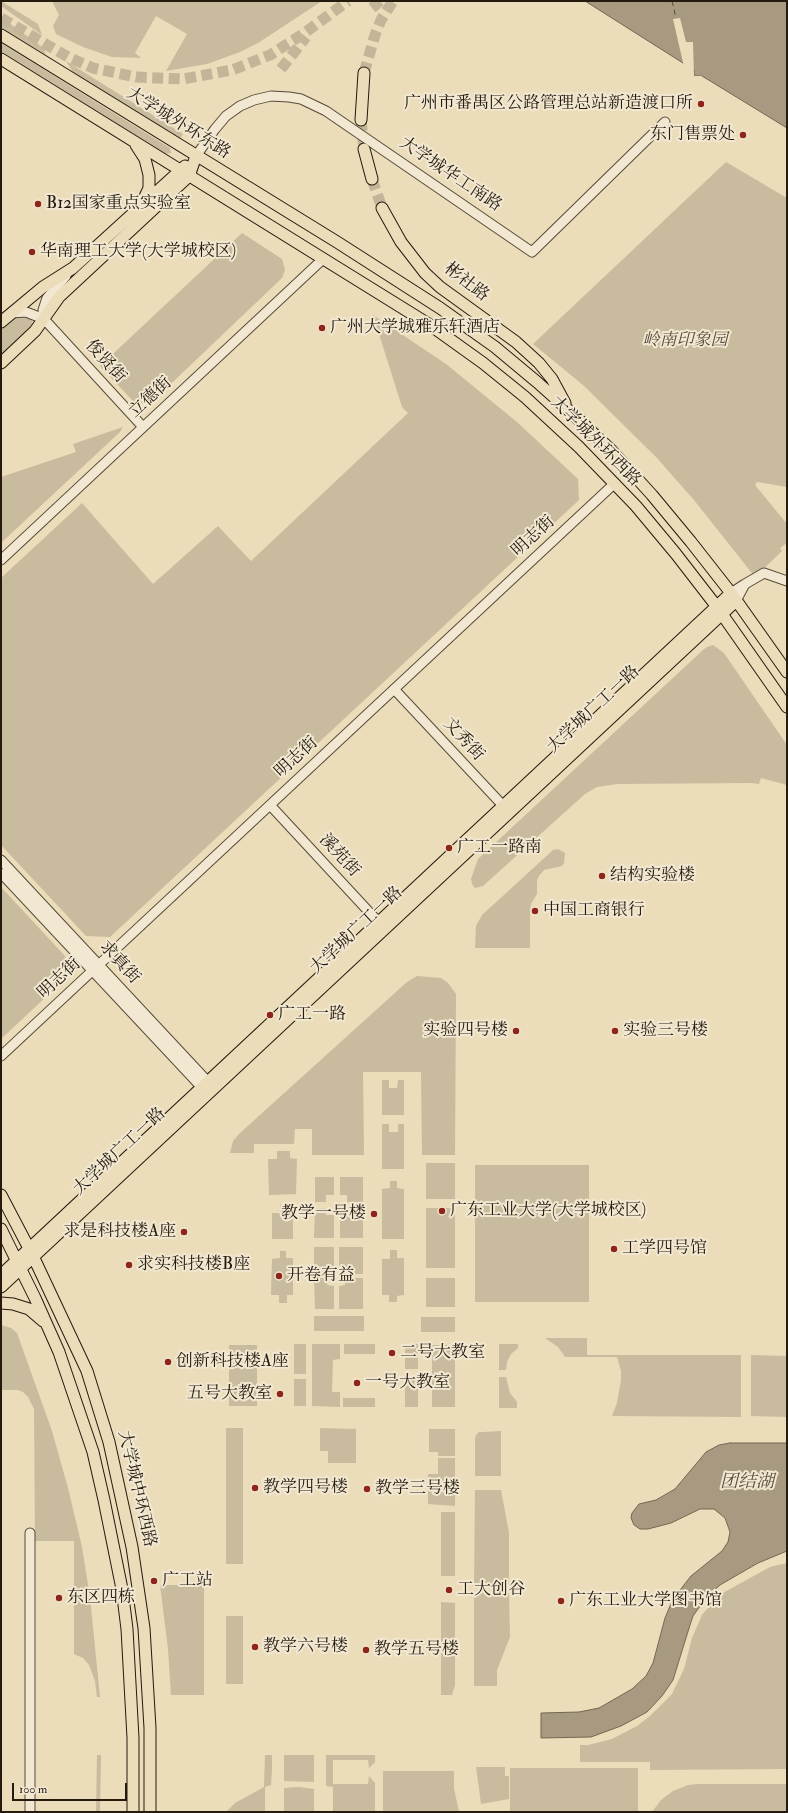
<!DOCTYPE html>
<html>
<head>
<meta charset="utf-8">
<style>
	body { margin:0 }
	#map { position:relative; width:788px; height:1813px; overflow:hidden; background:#ebdcba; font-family:"IM FELL Double Pica",serif }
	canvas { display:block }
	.frame { position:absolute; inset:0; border:2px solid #241a0e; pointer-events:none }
	.scale { position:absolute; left:12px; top:1783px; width:115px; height:18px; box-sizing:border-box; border:2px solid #241a0e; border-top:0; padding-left:5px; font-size:12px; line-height:14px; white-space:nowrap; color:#241a0e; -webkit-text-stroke:3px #f2e8d2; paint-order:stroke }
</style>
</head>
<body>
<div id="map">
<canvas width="788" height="1813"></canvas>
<div class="frame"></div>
<div class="scale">100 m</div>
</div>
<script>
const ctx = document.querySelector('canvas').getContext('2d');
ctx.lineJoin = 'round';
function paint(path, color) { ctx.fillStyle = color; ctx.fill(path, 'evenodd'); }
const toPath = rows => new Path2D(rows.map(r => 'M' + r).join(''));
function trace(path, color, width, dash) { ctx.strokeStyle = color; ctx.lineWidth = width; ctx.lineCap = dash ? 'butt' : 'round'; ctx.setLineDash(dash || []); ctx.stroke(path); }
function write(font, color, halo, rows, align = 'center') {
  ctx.font = font + ' "IM FELL Double Pica","Noto Serif SC",serif'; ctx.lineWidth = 4; ctx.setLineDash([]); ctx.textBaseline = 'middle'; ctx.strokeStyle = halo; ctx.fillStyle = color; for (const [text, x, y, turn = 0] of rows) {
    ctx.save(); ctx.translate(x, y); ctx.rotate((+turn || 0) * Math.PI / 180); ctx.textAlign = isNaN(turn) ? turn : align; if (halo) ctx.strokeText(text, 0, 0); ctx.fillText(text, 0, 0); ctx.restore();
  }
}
paint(toPath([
	[1,1,38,24,42,35,1,6],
	[52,1,322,1,258,43,240,52,207,64,166,71,187,34,156,16,135,53,141,58,112,57,83,47,56,34,53,26,59,15],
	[1,17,45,49,45,54,1,28],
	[1,43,170,148,171,153,166,154,1,51],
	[66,61,183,134,180,139,74,74],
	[726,162,787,198,787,487,757,482,755,485,787,524,787,543,780,548,782,551,755,577,694,500,656,457,583,385,533,344],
	[242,233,282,259,285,270,282,278,154,400,146,404,133,401,100,366],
	[373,315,446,364,517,422,578,479,579,500,110,937,86,936,1,845,1,578,82,503,153,584,218,526,251,561,408,413,402,407],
	[19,316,31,318,33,324,31,330,1,359,1,326],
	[123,427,120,432,1,543,1,477,76,452,73,444],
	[713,645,724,653,787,745,787,785,761,778,759,784,751,783,617,784,597,787,585,794,483,886,475,888,472,884,471,879,478,859,703,650,707,647],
	[558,849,565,853,564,863,562,866,544,870,539,876,537,880,537,894,531,904,530,910,530,948,475,948,476,926,482,915,553,850],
	[1,887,65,956,64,980,1,1039],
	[417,976,441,978,448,983,456,994,455,1155,422,1155,421,1072,363,1072,364,1155,312,1155,312,1129,295,1129,294,1144,254,1144,254,1153,230,1153,233,1141,240,1133,407,982],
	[382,1080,389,1080,389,1088,397,1088,398,1080,404,1080,404,1115,382,1115],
	[382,1124,389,1124,389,1132,398,1132,398,1124,404,1124,404,1169,382,1169],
	[277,1151,290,1151,290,1158,297,1159,296,1194,269,1195,268,1159,277,1159],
	[426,1163,455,1163,455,1199,426,1199],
	[475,1165,589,1165,589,1302,475,1302],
	[315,1177,334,1177,334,1195,326,1195,326,1202,315,1202],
	[340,1177,363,1177,363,1202,347,1202,347,1195,340,1195],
	[390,1181,397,1181,397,1188,404,1189,404,1239,382,1239,382,1189,390,1188],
	[280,1204,286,1204,286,1212,293,1212,293,1239,272,1239,272,1213,280,1213],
	[347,1207,363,1208,363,1238,340,1238,340,1215,347,1215],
	[315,1208,326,1208,326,1215,334,1215,334,1238,314,1238],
	[426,1208,455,1208,455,1268,426,1268],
	[314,1247,334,1247,334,1266,327,1266,327,1274,314,1274],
	[339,1247,363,1247,363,1274,345,1274,345,1266,339,1266],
	[390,1250,397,1250,397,1258,404,1258,404,1295,397,1296,397,1302,389,1302,389,1295,382,1295,382,1259,390,1259],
	[280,1251,286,1251,286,1258,293,1258,293,1295,287,1295,287,1303,279,1303,279,1295,271,1295,272,1259,280,1258],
	[314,1278,327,1278,327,1285,334,1286,334,1309,315,1309],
	[345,1278,363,1278,363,1309,339,1309,339,1286,345,1285],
	[426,1278,455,1278,455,1307,426,1307],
	[314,1316,364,1316,364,1331,314,1331],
	[421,1317,455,1317,455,1332,421,1332],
	[1,1325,11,1328,17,1333,52,1431,68,1488,82,1547,90,1597,100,1697,97,1697,95,1681,89,1665,83,1658,74,1654,74,1541,35,1541,34,1409,28,1397,23,1392,18,1390,1,1390],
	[545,1338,587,1338,587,1355,741,1355,741,1417,612,1416,617,1403,621,1380,621,1371,617,1357,565,1357,558,1347],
	[294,1344,306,1344,306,1374,294,1374],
	[312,1344,340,1344,340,1359,333,1360,332,1392,340,1392,340,1407,312,1406],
	[344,1344,375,1344,375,1354,344,1354],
	[405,1344,418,1344,418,1369,405,1369],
	[499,1344,518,1344,518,1348,511,1354,507,1362,506,1370,499,1370],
	[229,1345,257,1345,257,1406,229,1406],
	[432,1345,455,1345,455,1407,432,1407],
	[751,1355,787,1356,787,1417,751,1416],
	[499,1377,506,1377,510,1393,517,1402,517,1408,499,1408],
	[294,1379,306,1379,306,1406,294,1406],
	[418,1379,418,1407,405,1407,405,1380],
	[343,1398,375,1398,375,1407,343,1407],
	[226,1428,243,1428,243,1564,226,1564],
	[320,1428,356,1429,356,1463,328,1463,328,1451,320,1451],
	[429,1429,455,1429,455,1456,438,1456,438,1452,429,1452],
	[501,1431,501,1476,475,1476,475,1439,476,1435,479,1432,483,1432],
	[438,1458,455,1458,455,1506,428,1504,428,1474,438,1474],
	[475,1490,501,1490,509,1533,509,1587,474,1587],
	[441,1512,455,1512,455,1576,441,1576],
	[787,1563,787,1769,650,1770,650,1762,580,1762,580,1745,588,1745,612,1739,637,1726,650,1716,672,1694,684,1669,692,1638,702,1615,719,1595,770,1567],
	[160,1585,204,1585,204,1695,171,1695,168,1649],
	[474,1593,509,1593,510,1637,497,1670,497,1686,474,1686],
	[441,1602,455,1603,455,1685,452,1695,441,1695],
	[226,1616,243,1616,243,1684,226,1684],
	[97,1755,101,1755,100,1812,96,1812],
	[265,1755,272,1755,272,1770,271,1785,265,1787,265,1812,226,1812,235,1803,264,1787],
	[284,1755,314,1755,314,1782,284,1781],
	[326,1755,375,1755,375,1762,369,1768,368,1760,333,1760,333,1784,368,1784,369,1776,375,1783,375,1812,333,1812,333,1787,326,1786],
	[476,1767,505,1767,505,1776,509,1776,509,1799,481,1804],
	[510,1768,638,1768,638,1812,510,1812],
	[383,1771,454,1771,454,1788,459,1812,383,1812],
	[697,1784,787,1784,787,1812,652,1812,661,1800,673,1791,688,1785],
	[299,1787,314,1789,314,1812,284,1812,284,1788]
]), '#c9bb9d');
const water = toPath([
	[585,1,787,1,787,128,702,76,694,76,694,70,585,1],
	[730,1443,787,1443,787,1551,758,1563,720,1585,705,1599,693,1616,690,1625,673,1680,662,1696,647,1712,621,1726,591,1737,541,1738,541,1713,579,1712,599,1708,632,1689,646,1676,653,1663,665,1618,673,1599,691,1576,722,1551,728,1542,730,1532,725,1518,714,1509,700,1509,671,1523,648,1529,640,1529,634,1525,631,1518,632,1513,639,1504,656,1500,675,1489,706,1452,719,1445,730,1443]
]);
paint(water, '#a79a80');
trace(water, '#736752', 1);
paint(toPath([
	[680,18,686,42,693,42,694,76,702,76,702,78,693,78,692,71,684,67,673,19]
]), '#ebdcba');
trace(toPath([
	[672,1,676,18]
]), '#584d3c', 1, [5, 4]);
trace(toPath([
	[372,8,380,1],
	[1,18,68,57,93,68,136,77,183,79,232,70,270,55,303,34,348,1],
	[281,69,306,37],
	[364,73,375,35,381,20,393,1],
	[361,120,364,149],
	[372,179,382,208]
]), '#c3b598', 11, [11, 5.5]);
const minor = toPath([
	[196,156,215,129,226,116,240,106,254,100,271,96,289,97,301,99,326,111,532,252,665,122],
	[11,313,26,312,44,319,143,427],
	[44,319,43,310,47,298,66,276],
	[1,560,323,259],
	[745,584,764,573,787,581],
	[731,593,745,584,736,601],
	[394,689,508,811],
	[270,805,383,927],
	[1,860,211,1085],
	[1,873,206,1092],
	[1,1056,615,483],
	[30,1812,30,1533]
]);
const major = toPath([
	[1,35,337,242,440,308,495,347,537,382,575,416,612,451,652,495,691,542,731,593,787,672],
	[1,59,430,325,483,363,525,397,579,447,636,506,676,554,717,607,787,707],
	[361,120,364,73],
	[136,145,145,159,149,175,149,188,143,201],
	[364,149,372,179],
	[382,208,401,242,425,273,440,287,516,342,539,363,552,379,565,403],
	[1,322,43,287,73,268,185,166],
	[1,363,35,331,59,297,189,176,196,156],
	[1,1195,33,1256,87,1371,109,1442,132,1547,144,1628,150,1728,150,1812],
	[1,1229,35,1298,59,1352,93,1452,104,1500,122,1589,127,1629,133,1738,133,1812],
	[1,1275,731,593],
	[1,1287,736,601],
	[1,1303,13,1304,29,1309,43,1321]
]);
trace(minor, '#564a39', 11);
trace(major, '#241a0e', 13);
trace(minor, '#f2e8d2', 9);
trace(major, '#ebdcba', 11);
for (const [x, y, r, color] of [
	[701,104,4,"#8f2418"],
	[743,135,4,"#8f2418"],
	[38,204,4,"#8f2418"],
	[32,252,4,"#8f2418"],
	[322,328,4,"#8f2418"],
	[449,848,4,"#8f2418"],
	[602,876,4,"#8f2418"],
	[535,911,4,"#8f2418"],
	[270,1015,4,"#8f2418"],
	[516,1031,4,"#8f2418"],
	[615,1031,4,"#8f2418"],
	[442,1211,4,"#8f2418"],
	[374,1214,4,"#8f2418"],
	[184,1232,4,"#8f2418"],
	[614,1249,4,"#8f2418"],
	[129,1265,4,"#8f2418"],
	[279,1276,4,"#8f2418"],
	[392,1353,4,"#8f2418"],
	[168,1362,4,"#8f2418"],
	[357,1383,4,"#8f2418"],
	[280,1394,4,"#8f2418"],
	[255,1488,4,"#8f2418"],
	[367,1489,4,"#8f2418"],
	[154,1581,4,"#8f2418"],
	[449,1590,4,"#8f2418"],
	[59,1598,4,"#8f2418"],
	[561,1601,4,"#8f2418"],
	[255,1647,4,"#8f2418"],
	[366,1650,4,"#8f2418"]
]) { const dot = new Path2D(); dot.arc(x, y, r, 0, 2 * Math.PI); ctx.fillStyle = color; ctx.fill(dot); trace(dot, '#f2e8d2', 1.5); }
write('17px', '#241a0e', '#f2e8d2', [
	["广州市番禺区公路管理总站新造渡口所",693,104,"right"],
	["东门售票处",735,135,"right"],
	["B12国家重点实验室",46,204],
	["华南理工大学(大学城校区)",40,252],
	["广州大学城雅乐轩酒店",330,328],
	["广工一路南",457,848],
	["结构实验楼",610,876],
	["中国工商银行",543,911],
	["广工一路",278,1015],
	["实验四号楼",508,1031,"right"],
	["实验三号楼",623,1031],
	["广东工业大学(大学城校区)",450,1211],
	["教学一号楼",366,1214,"right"],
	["求是科技楼A座",176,1232,"right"],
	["工学四号馆",622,1249],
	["求实科技楼B座",137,1265],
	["开卷有益",287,1276],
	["二号大教室",400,1353],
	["创新科技楼A座",176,1362],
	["一号大教室",365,1383],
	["五号大教室",272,1394,"right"],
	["教学四号楼",263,1488],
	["教学三号楼",375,1489],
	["广工站",162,1581],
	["工大创谷",457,1590],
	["东区四栋",67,1598],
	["广东工业大学图书馆",569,1601],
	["教学六号楼",263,1647],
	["教学五号楼",374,1650]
], 'left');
write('17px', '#241a0e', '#f2e8d2', [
	["大学城外环东路",178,124,32],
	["大学城华工南路",450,175,34],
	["彬社路",466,283,38],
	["俊贤街",105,362,48],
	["立德街",151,398,-43],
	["大学城外环西路",595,442,45],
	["明志街",534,537,-43],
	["大学城广工一路",594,710,-43],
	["文秀街",463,740,47],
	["明志街",297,758,-43],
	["溪苑街",339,856,47],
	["大学城广工一路",357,931,-43],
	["求真街",119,963,47],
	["明志街",60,979,-43],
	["大学城广工一路",120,1152,-43],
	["大学城中环西路",136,1489,77]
]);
write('italic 17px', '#564a39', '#f2e8d2', [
	["岭南印象园",685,341]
]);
write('italic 18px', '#584d3c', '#f2e8d2', [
	["团结湖",747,1483]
]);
</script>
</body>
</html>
